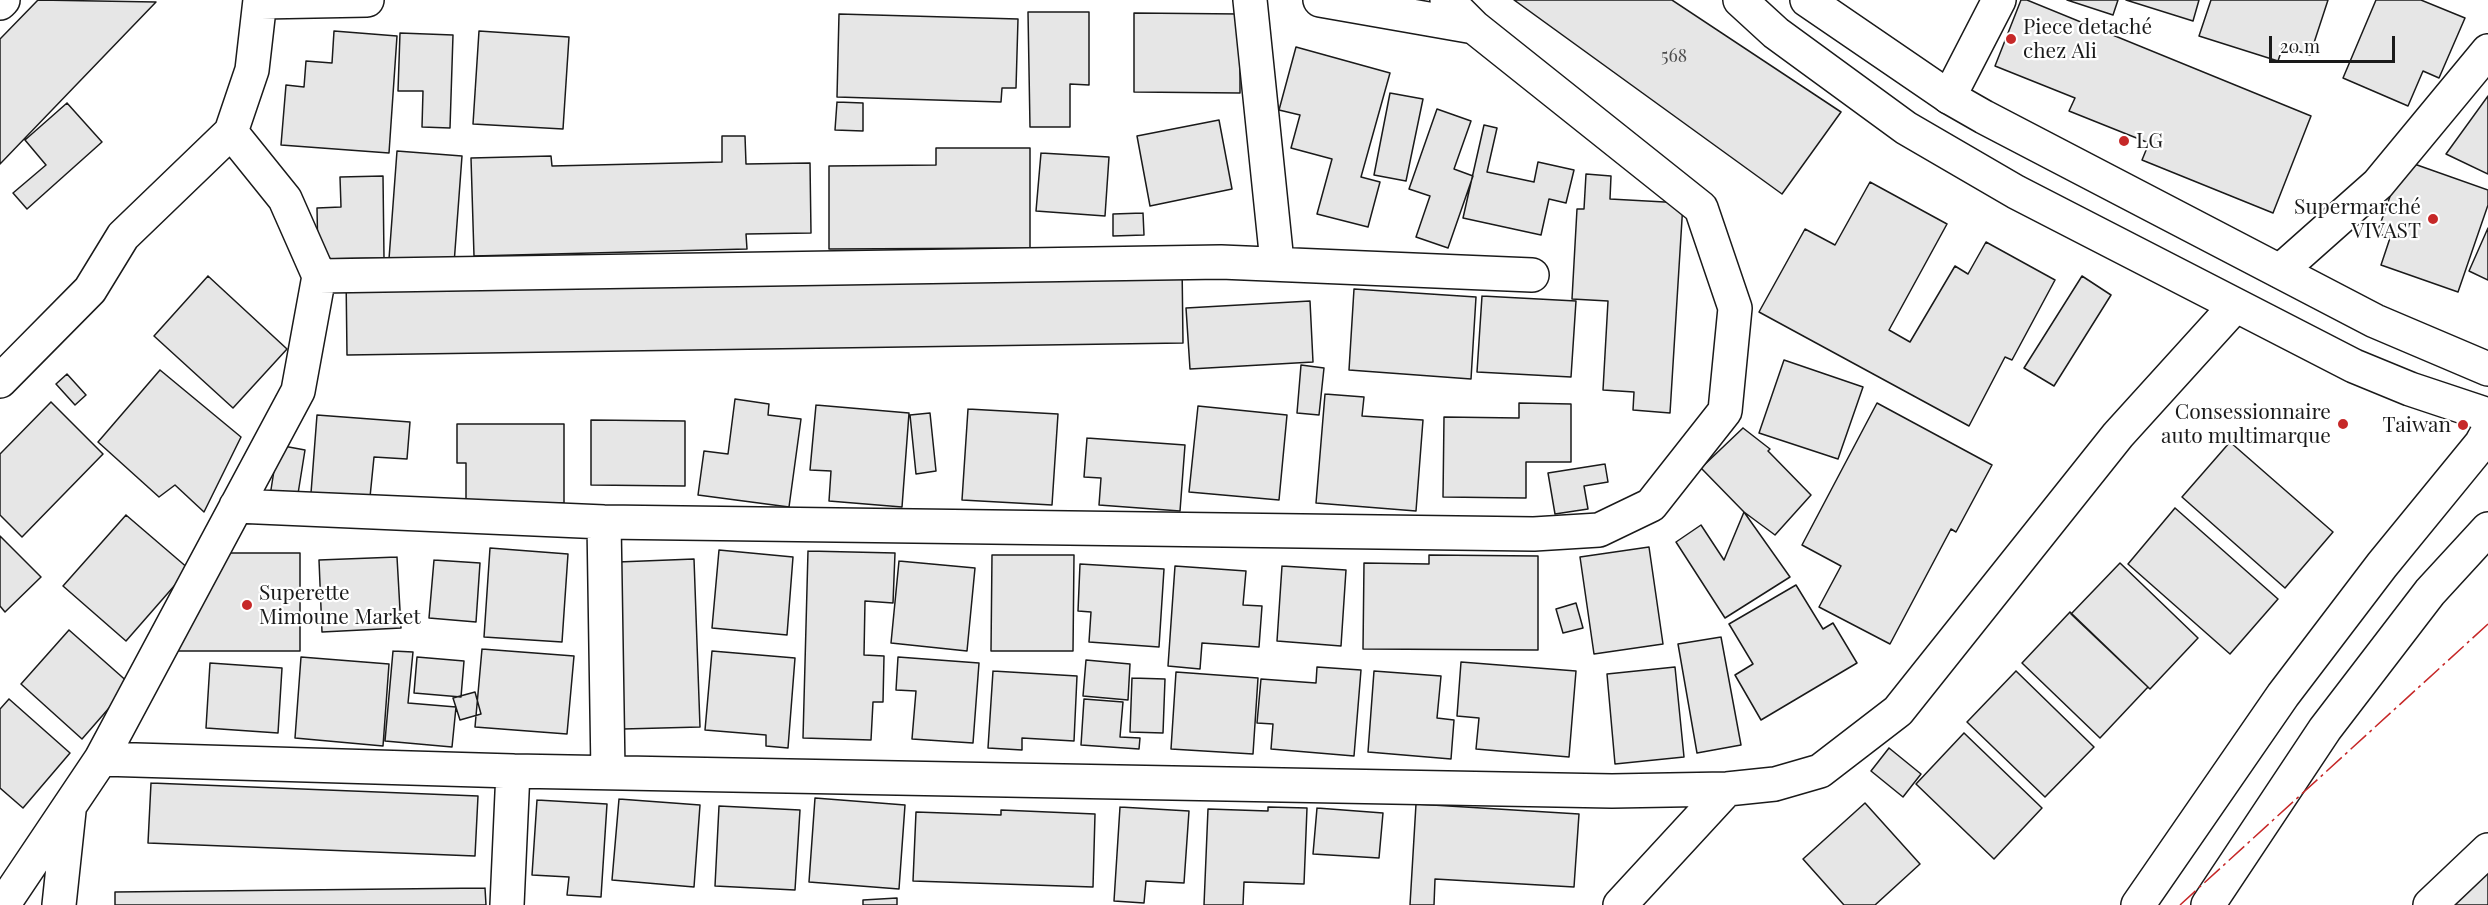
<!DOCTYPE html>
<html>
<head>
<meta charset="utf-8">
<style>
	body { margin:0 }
	#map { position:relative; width:2488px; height:905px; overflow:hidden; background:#fff; font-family:"Playfair Display",serif }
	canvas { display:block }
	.scale { position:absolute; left:2269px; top:36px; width:126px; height:27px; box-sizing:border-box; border:3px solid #1a1a1a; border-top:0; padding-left:8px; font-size:18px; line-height:21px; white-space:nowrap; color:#1a1a1a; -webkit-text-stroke:4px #fff; paint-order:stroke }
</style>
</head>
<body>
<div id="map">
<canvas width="2488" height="905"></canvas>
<div class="scale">20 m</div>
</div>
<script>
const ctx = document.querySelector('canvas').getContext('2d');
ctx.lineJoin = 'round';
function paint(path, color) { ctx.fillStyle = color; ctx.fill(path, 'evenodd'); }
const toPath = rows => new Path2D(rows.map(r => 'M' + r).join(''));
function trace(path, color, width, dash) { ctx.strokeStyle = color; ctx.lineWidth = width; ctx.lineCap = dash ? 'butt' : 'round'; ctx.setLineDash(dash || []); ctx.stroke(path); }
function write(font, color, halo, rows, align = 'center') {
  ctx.font = font + ' "Playfair Display",serif'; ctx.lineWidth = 4.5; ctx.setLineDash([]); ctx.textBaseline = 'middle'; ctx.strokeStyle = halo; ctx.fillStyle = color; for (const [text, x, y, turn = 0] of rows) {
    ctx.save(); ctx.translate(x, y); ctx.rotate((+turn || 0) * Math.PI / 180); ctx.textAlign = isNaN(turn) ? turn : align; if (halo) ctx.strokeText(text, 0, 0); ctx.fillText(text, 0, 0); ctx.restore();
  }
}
const building = toPath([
	[38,0,156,2,0,164,0,39,38,0],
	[1514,0,1672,0,1841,112,1782,194,1514,0],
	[2021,0,2027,0,2311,116,2273,213,2142,160,2149,143,2069,111,2075,98,1995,66,2021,0],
	[2067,0,2118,0,2113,15,2067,0],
	[2126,0,2199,0,2193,21,2126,0],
	[2211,0,2328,0,2310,55,2283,46,2278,61,2199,36,2211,0],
	[2376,0,2421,0,2465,18,2439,78,2423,71,2408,106,2343,78,2376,0],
	[1028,12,1089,12,1089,85,1070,84,1070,127,1030,127,1028,12],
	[1134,13,1240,14,1240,93,1134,92,1134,13],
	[839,14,1018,19,1016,88,1002,88,1001,102,837,97,839,14],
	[334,31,397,36,389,153,281,145,286,85,304,87,306,61,332,63,334,31],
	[479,31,569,37,563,129,473,124,479,31],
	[400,33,453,35,450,128,422,127,423,91,398,91,400,33],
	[1296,47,1390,73,1361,177,1380,182,1368,227,1317,214,1332,159,1291,148,1300,115,1279,110,1296,47],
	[1390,93,1423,99,1406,181,1374,175,1390,93],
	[2488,96,2488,174,2446,154,2488,96],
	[837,102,863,103,863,131,835,130,837,102],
	[67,103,102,142,27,209,13,193,46,165,25,140,67,103],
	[1437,109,1471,121,1454,169,1473,176,1448,248,1416,237,1430,196,1409,189,1437,109],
	[1219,120,1232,189,1150,206,1137,136,1219,120],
	[1484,125,1497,128,1487,172,1534,182,1538,162,1574,170,1566,203,1549,199,1541,235,1463,218,1484,125],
	[722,136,745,136,746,164,810,163,811,233,746,234,747,249,474,256,471,158,551,156,552,166,722,162,722,136],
	[936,148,1030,148,1030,248,829,249,829,166,936,165,936,148],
	[397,151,462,156,454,264,389,259,397,151],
	[1041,153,1109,157,1105,216,1036,211,1041,153],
	[2403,160,2488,190,2488,205,2458,292,2381,265,2390,238,2377,233,2403,160],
	[1586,174,1611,176,1610,199,1683,203,1670,413,1633,410,1634,392,1603,390,1608,301,1572,299,1577,209,1584,209,1586,174],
	[383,176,384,258,318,259,317,208,341,207,340,177,383,176],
	[1870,182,1947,224,1889,330,1910,342,1955,266,1968,274,1986,242,2055,280,2012,360,2005,357,1969,426,1759,312,1805,229,1835,245,1870,182],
	[1143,213,1144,235,1113,236,1113,214,1143,213],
	[2488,228,2488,280,2469,271,2488,228],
	[1182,263,1183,343,347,355,346,274,1182,263],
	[208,276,287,349,233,408,154,336,208,276],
	[2082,276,2111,295,2054,386,2024,368,2082,276],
	[1354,289,1476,297,1471,379,1349,370,1354,289],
	[1482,296,1576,301,1571,377,1477,372,1482,296],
	[1310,301,1313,362,1190,369,1186,308,1310,301],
	[1784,360,1863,387,1838,459,1759,433,1784,360],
	[1301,365,1324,368,1319,415,1297,413,1301,365],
	[160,370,241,437,204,512,175,485,159,497,98,442,160,370],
	[67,374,86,395,75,405,56,384,67,374],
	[1325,394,1364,397,1362,416,1423,420,1416,511,1316,503,1325,394],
	[735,399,769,404,768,415,801,419,789,507,698,495,704,451,728,454,735,399],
	[51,402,103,454,22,537,0,515,0,454,51,402],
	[1519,403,1571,404,1571,462,1526,462,1526,498,1443,497,1444,417,1519,418,1519,403],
	[1877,403,1992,465,1956,532,1951,529,1890,644,1819,607,1841,566,1802,545,1877,403],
	[816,405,909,413,902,507,829,501,831,471,810,470,816,405],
	[1198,406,1287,415,1279,500,1189,492,1198,406],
	[968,409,1058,414,1052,505,962,500,968,409],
	[930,413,936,471,916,474,910,415,930,413],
	[317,415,410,422,407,459,374,457,370,497,311,493,317,415],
	[591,420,685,421,685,486,591,485,591,420],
	[457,424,564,424,564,503,466,503,466,463,457,463,457,424],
	[1743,428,1770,449,1768,451,1811,495,1775,535,1744,512,1701,468,1743,428],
	[1087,438,1185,445,1180,511,1099,505,1101,478,1084,477,1087,438],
	[2230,442,2333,532,2285,588,2182,497,2230,442],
	[278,445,305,450,297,500,270,496,278,445],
	[1605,464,1608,482,1584,486,1588,509,1555,514,1548,473,1605,464],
	[2175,508,2278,599,2230,654,2128,564,2175,508],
	[1744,512,1790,577,1725,618,1676,542,1701,525,1724,560,1744,512],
	[126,515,189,569,126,641,63,586,126,515],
	[0,536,41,577,5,612,0,606,0,536],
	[1649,547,1663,644,1594,654,1580,557,1649,547],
	[490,548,568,554,562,642,484,637,490,548],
	[719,550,793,557,787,635,712,628,719,550],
	[808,551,895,553,893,603,865,601,864,655,884,656,883,702,873,702,871,740,803,738,808,551],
	[215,553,300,553,300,651,168,651,215,553],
	[992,555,1074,555,1073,651,991,651,992,555],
	[1429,555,1538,556,1538,650,1363,649,1364,563,1429,564,1429,555],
	[397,557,401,628,322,632,319,560,397,557],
	[694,559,700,727,623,729,618,562,694,559],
	[434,560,480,563,476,622,429,618,434,560],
	[899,561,975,568,967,651,891,643,899,561],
	[2120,563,2198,638,2150,689,2071,614,2120,563],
	[1080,564,1164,569,1159,647,1089,642,1091,612,1078,611,1080,564],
	[1175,566,1246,571,1243,605,1262,606,1259,647,1202,643,1200,669,1168,666,1175,566],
	[1282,566,1346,570,1341,646,1277,641,1282,566],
	[1796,585,1823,629,1833,623,1857,663,1761,720,1735,675,1753,664,1729,624,1796,585],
	[1576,603,1583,628,1563,633,1556,609,1576,603],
	[2070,612,2148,687,2100,738,2022,663,2070,612],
	[69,630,130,684,82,739,21,684,69,630],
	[1721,637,1741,745,1697,753,1678,644,1721,637],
	[482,649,574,656,567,734,475,727,482,649],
	[393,651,413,652,408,703,456,707,452,747,385,741,393,651],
	[712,651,795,658,788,748,766,746,766,735,705,730,712,651],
	[301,657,389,664,383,746,295,738,301,657],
	[417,657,464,661,461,697,414,693,417,657],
	[898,657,979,663,973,743,912,739,916,691,896,690,898,657],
	[1086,660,1130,664,1128,700,1083,696,1086,660],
	[1461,662,1576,671,1569,757,1476,749,1479,718,1457,716,1461,662],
	[210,663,282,668,278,733,206,728,210,663],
	[1317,667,1361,670,1354,756,1271,749,1273,724,1257,723,1261,679,1316,683,1317,667],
	[1675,667,1684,757,1615,764,1607,674,1675,667],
	[993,671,1077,676,1074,741,1022,738,1022,750,988,748,993,671],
	[1374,671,1441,676,1437,718,1454,720,1451,759,1368,752,1374,671],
	[2016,671,2094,747,2045,797,1967,722,2016,671],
	[1176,672,1258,678,1253,754,1171,749,1176,672],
	[1132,678,1165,679,1163,733,1130,732,1132,678],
	[475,692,481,714,460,720,453,698,475,692],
	[9,699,70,753,23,808,0,788,0,709,9,699],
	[1084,699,1123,702,1120,737,1140,738,1139,749,1081,745,1084,699],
	[1964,733,2042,808,1994,859,1916,784,1964,733],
	[1889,748,1921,774,1903,797,1871,771,1889,748],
	[151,783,478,796,475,856,148,843,151,783],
	[815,798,905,805,899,889,809,882,815,798],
	[619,799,700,805,694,887,612,880,619,799],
	[537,800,607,804,601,897,567,895,569,877,532,875,537,800],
	[1865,803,1920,864,1875,905,1844,905,1803,859,1865,803],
	[1416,804,1579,814,1574,887,1435,879,1434,905,1410,905,1416,804],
	[719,806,800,810,795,890,715,886,719,806],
	[1120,807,1189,811,1184,883,1146,881,1144,903,1114,901,1120,807],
	[1268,807,1307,808,1304,884,1244,882,1243,905,1204,905,1208,809,1268,811,1268,807],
	[1317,808,1383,813,1379,858,1313,854,1317,808],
	[1001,810,1095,814,1093,887,913,881,916,812,1001,815,1001,810],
	[2488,866,2488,905,2453,905,2488,866],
	[485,888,486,905,115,905,115,892,485,888],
	[897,898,897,905,863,905,863,900,897,898]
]);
paint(building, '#e6e6e6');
trace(building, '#1a1a1a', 1.5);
const minor = toPath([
	[1250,0,1277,262],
	[1320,0,1474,27],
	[261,2,367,0],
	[0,3,3,0],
	[1949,97,1999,0],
	[2280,271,2378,184,2488,51],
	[319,276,1221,262,1532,275],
	[0,381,90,290,123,236,231,132],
	[236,506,604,522,1534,534,1599,530,1651,505,1725,411,1735,308,1701,208,1474,27,1447,0],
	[604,522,608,772],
	[101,759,513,771,1612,791,1727,789,1775,784,1820,771,1898,711,2118,435,2235,306],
	[3,905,101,759,298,391,319,276,285,199,231,132,252,70,260,0],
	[59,905,69,811],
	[507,905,513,771],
	[1620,905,1727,789],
	[2430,905,2488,850]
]);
const secondary = toPath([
	[2138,905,2283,695,2382,565,2481,444,2488,431],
	[2208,905,2325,729,2430,592,2488,529]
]);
const primary = toPath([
	[1740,0,1776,33,1906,128,2016,192,2354,366,2410,389,2488,415],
	[1807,0,1949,97,1984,117,2375,321,2488,369]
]);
trace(minor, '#1a1a1a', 36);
trace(secondary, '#1a1a1a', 36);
trace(primary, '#1a1a1a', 36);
trace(minor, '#fff', 33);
trace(secondary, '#fff', 33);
trace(primary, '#fff', 33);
trace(toPath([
	[2180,905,2488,624]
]), '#c62828', 1.5, [21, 4.5, 3, 4.5]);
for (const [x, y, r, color] of [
	[2011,39,6,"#c62828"],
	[2124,141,6,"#c62828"],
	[2433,219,6,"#c62828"],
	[2343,424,6,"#c62828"],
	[2463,425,6,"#c62828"],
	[247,605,6,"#c62828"]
]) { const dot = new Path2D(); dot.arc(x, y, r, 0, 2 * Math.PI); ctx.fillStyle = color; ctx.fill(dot); trace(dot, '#fff', 2); }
write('18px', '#4d4d4d', null, [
	["568",1674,56]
]);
write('21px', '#1a1a1a', '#fff', [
	["Piece detaché",2023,27],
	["chez Ali",2023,51],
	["LG",2136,141],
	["Supermarché",2421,207,"right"],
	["VIVAST",2421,231,"right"],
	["Consessionnaire",2331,412,"right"],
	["auto multimarque",2331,436,"right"],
	["Taiwan",2451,425,"right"],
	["Superette",259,593],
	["Mimoune Market",259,617]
], 'left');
</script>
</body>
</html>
